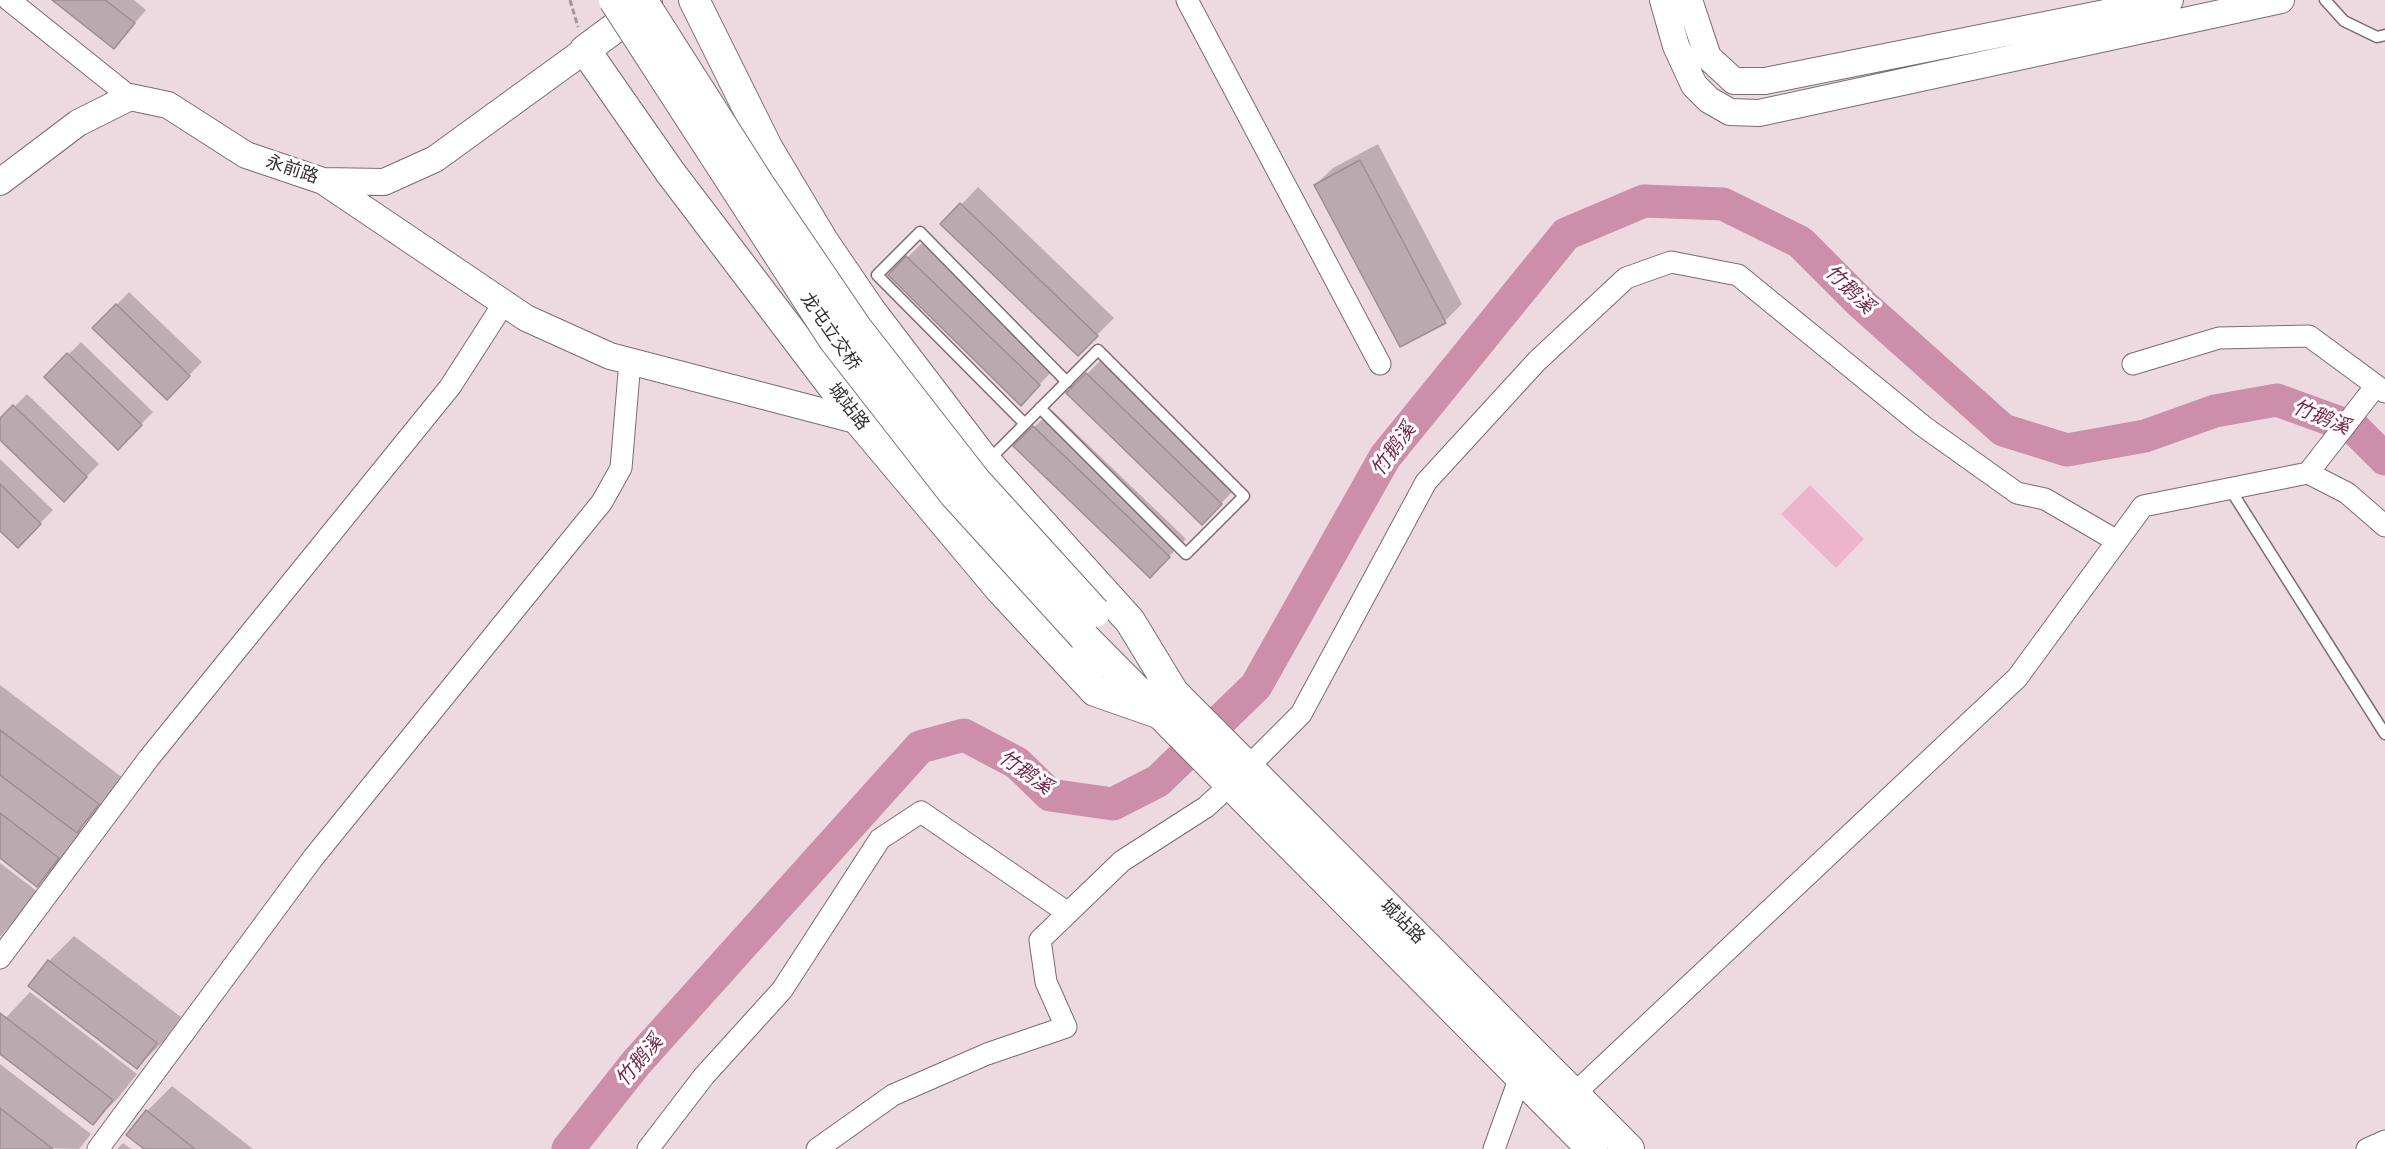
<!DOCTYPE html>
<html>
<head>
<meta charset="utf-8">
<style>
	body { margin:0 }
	canvas { display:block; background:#eddae1 }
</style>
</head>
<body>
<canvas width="2385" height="1149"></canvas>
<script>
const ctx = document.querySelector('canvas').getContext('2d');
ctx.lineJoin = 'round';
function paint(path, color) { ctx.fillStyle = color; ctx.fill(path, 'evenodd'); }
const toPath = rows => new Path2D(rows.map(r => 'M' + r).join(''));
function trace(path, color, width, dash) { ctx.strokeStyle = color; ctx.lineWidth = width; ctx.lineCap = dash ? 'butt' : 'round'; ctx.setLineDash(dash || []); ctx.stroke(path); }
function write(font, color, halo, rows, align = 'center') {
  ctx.font = font + ' "Space Grotesk","Noto Sans SC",sans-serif'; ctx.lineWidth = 6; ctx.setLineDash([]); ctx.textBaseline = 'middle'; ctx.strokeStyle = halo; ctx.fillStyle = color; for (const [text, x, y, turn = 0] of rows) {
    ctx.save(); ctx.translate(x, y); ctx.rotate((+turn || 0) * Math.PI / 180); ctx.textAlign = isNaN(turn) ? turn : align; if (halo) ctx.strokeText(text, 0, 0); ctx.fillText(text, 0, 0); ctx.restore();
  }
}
paint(toPath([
	[1810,485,1864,539,1836,568,1781,514]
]), '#eeb4cc');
paint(toPath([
	[53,0,134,0,146,10,114,47],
	[1378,144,1462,304,1445,321,1400,345,1315,185,1333,168],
	[978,187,1114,318,1078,354,943,224],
	[925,240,1056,367,1021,404,890,275],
	[129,292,202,362,167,398,94,328],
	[81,342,153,412,118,448,46,377],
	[1104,357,1238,486,1202,523,1068,393],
	[27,394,99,464,64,500,0,437,0,421],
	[1052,410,1186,539,1150,576,1015,446],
	[0,459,53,510,18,546,0,528],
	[0,685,123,778,102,806,79,829,83,832,62,860,37,885,0,857],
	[0,863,38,892,0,937],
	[74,936,181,1017,163,1042,137,1067,49,961],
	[30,992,137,1074,118,1098,93,1123,0,1052,0,1024],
	[0,1064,91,1134,79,1149,0,1147],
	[172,1086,253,1149,146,1149,147,1111],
	[123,1143,131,1149,117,1149]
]), '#0003');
trace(toPath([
	[568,1149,636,1063,920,747,964,735,1017,763,1050,795,1113,804,1158,781,1256,686,1385,457,1566,234,1644,201,1723,204,1800,242,1862,304,2003,430,2067,450,2145,436,2215,411,2277,400,2354,428,2385,459]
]), '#cd8ea9', 33);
const building = toPath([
	[52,0,105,0,135,23,114,49,52,0],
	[1360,160,1446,323,1400,347,1314,185,1360,160],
	[960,203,1098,336,1078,356,940,224,960,203],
	[906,256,1040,385,1021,406,888,275,906,256],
	[116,304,190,376,167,400,92,328,116,304],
	[67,353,142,425,118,450,44,377,67,353],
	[1086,373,1222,504,1202,525,1066,393,1086,373],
	[13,405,87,477,64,502,0,440,0,418,13,405],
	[1033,426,1170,557,1150,578,1013,446,1033,426],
	[0,484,41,524,18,548,0,531,0,484],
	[0,730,99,804,77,833,0,775,0,730],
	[0,813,59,858,37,887,0,858,0,813],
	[48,960,157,1043,137,1069,28,986,48,960],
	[0,1013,113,1100,93,1125,0,1054,0,1013],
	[0,1108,53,1149,0,1149,0,1108],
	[146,1110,195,1149,144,1149,126,1135,146,1110]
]);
paint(building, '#bba9b0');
trace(building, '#9e8d94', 1.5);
const service = toPath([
	[2325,0,2344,21,2377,37,2385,35],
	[1025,424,877,275,920,232,1067,382],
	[987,462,1098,350,1244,496,1186,554,1040,408],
	[2230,489,2385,734]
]);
const minor = toPath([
	[9,0,130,97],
	[1187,0,1380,364],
	[2133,364,2219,338,2309,336,2385,392],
	[2308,473,2375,387],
	[1247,768,1301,714,1426,482,1537,361,1626,278,1671,262,1738,275,1923,426,2017,493,2045,499,2117,541],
	[0,958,149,758,450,387,504,303],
	[1574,1094,2017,678,2143,506,2308,473,2347,493,2385,526],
	[98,1149,313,858,602,502,621,468,630,361],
	[648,1149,704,1076,782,990,880,839,921,812,1068,913,1122,861,1206,807,1230,785],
	[817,1149,893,1095,987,1054,1066,1027,1046,982,1040,940,1068,913],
	[1494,1149,1520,1077,1527,1069],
	[2367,1149,2385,1141]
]);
const tertiary = toPath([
	[1663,0,1676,46,1694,85,1709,100,1730,112,1759,113,2281,0],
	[1689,0,1708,57,1734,81,1765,81,2170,0],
	[323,181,526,318,610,356,859,421],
	[0,182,78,123,130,97,168,105,246,155,323,181,384,182,435,159,585,50]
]);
const secondary = toPath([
	[694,0,768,149,823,241,870,310,982,457,1130,621,1175,695],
	[647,4,585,50,670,172,859,421,1000,589,1095,691,1158,713],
	[1084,637,1592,1149],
	[1162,681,1629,1149]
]);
trace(service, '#7c6c72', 13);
trace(minor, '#7c6c72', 23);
trace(tertiary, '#7c6c72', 28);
trace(secondary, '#7c6c72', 32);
trace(toPath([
	[570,0,578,27]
]), '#a29499', 3, [6, 3]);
trace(service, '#fff', 10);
trace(minor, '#fff', 21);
trace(tertiary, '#fff', 26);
trace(secondary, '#fff', 30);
const secondaryBridge = toPath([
	[614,0,834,340,954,494,1084,637],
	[642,0,761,187,856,327,976,481,1095,612]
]);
trace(secondaryBridge, '#7c6c72', 32, []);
trace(secondaryBridge, '#fff', 30);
write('18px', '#373032', '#fff', [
	["永前路",292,170,18],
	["龙屯立交桥",830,332,55],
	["城站路",848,407,52],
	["城站路",1402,922,45]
]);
write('italic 20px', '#74294f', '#fff', [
	["竹鹅溪",1849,290,44],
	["竹鹅溪",2321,418,22],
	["竹鹅溪",1394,450,-54],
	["竹鹅溪",1025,773,35],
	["竹鹅溪",640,1061,-50]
]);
</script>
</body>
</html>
